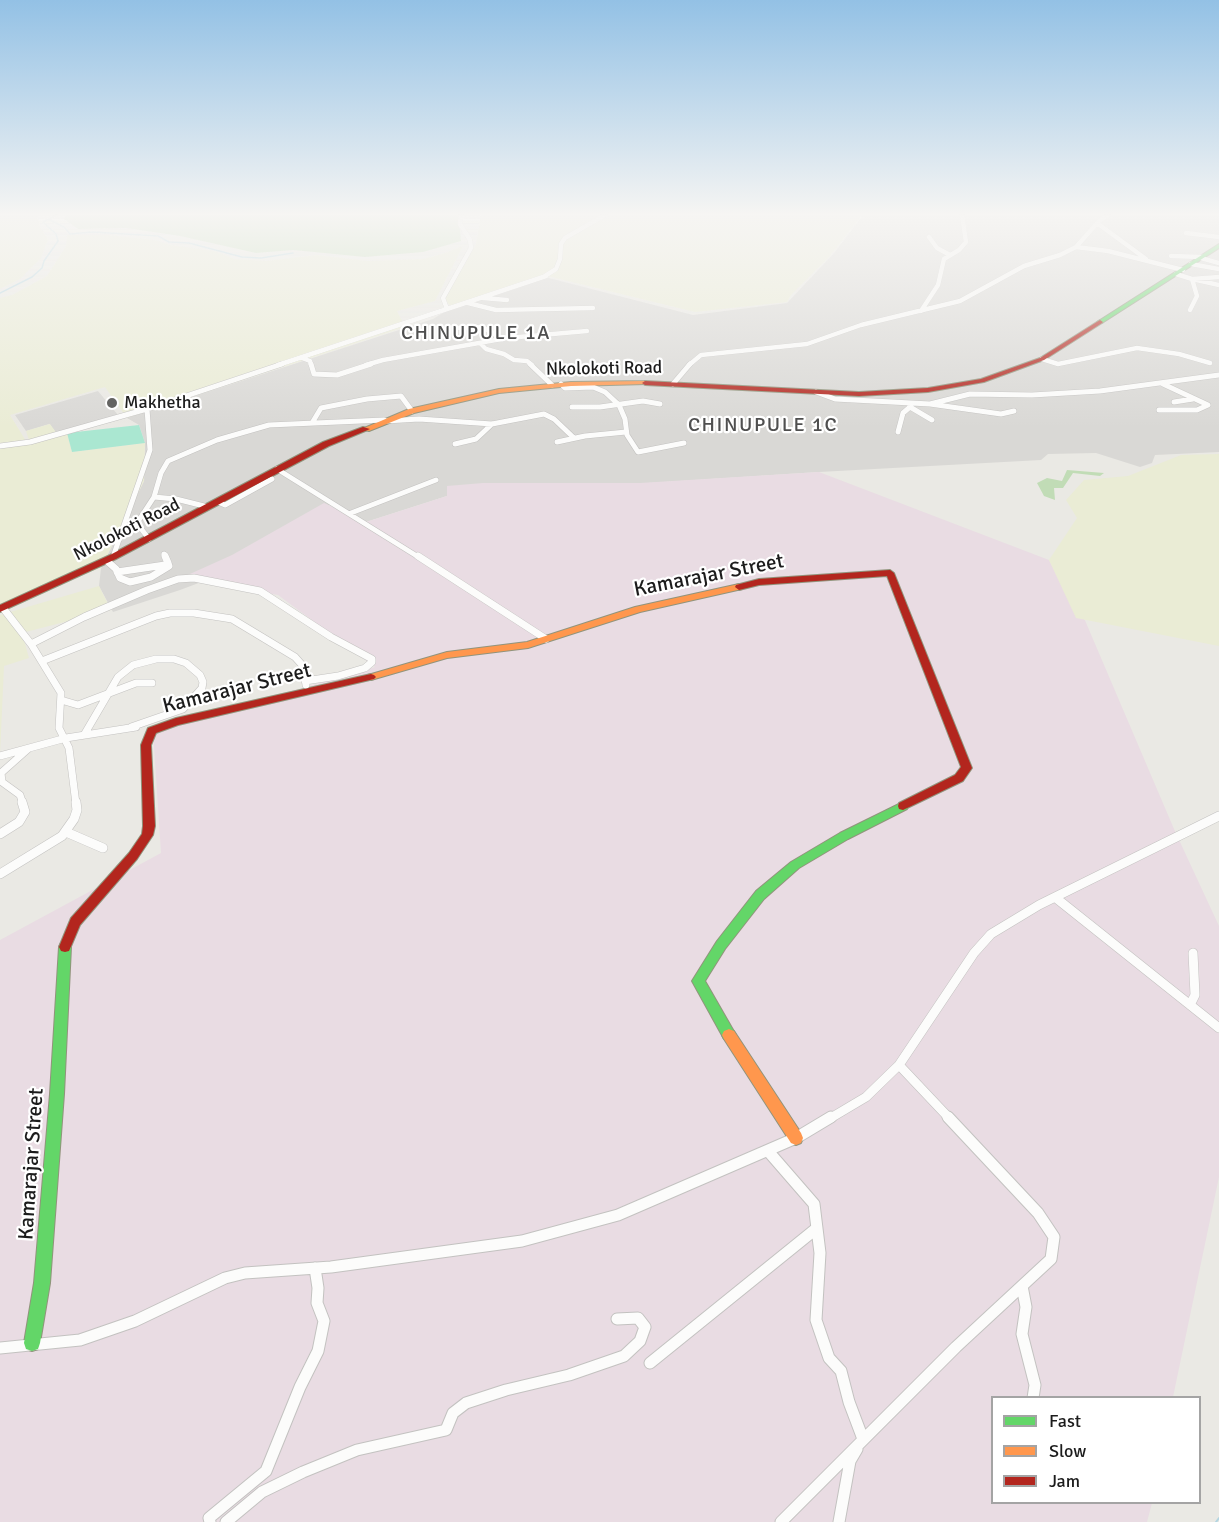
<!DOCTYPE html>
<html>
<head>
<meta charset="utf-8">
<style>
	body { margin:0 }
	#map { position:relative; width:1219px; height:1522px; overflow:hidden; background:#eae9e4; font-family:Signika,sans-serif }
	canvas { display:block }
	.legend { position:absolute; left:991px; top:1396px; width:210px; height:108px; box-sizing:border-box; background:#fff; border:2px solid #a4a4a4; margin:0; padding:8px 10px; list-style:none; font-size:18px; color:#1c1c1c }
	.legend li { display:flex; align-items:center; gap:12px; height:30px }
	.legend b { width:30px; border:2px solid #a4a4a4 }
</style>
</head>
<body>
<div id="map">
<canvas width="1219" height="1522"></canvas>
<ul class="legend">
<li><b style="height:8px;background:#63d668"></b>Fast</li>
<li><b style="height:8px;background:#ff974d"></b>Slow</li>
<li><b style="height:8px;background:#b3261e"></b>Jam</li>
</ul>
</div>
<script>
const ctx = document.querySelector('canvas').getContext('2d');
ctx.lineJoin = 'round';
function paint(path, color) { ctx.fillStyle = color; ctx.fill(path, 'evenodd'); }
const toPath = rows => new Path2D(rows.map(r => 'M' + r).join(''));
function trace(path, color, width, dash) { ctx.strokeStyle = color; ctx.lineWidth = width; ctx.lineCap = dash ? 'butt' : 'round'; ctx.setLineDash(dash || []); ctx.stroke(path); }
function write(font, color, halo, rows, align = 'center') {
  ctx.font = font + ' Signika,sans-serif'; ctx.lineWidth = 4.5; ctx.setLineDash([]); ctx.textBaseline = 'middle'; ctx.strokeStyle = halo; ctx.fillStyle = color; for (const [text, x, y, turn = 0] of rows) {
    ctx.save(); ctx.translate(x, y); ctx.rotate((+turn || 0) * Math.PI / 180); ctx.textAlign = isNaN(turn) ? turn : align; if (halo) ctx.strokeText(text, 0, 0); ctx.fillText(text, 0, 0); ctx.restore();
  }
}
paint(toPath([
	[863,215,1219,215,1219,452,1155,455,1152,463,1140,467,1096,453,1048,454,1041,460,819,472,447,496,366,522,330,505,230,562,204,581,180,590,113,612,99,586,101,568,144,481,145,443,139,425,127,418,433,319,449,309,545,277,693,315,787,303,834,253],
	[98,391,118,415,57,434,49,424,26,431,15,415]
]), '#d9d8d5');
paint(toPath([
	[819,472,1049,560,1084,618,1174,829,1219,926,1219,1177,1173,1397,992,1398,992,1502,1152,1503,1147,1522,0,1522,0,940,161,853,153,731,375,667,278,595,181,578,232,555,324,503,366,522,447,496,447,486,483,483,640,483]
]), '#e9dce3');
paint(toPath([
	[0,215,37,215,40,227,48,239,41,258,20,279,0,289],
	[481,215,862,215,830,256,791,295,787,302,695,312,543,275,452,307,444,300,476,244],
	[67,235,108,235,155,240,171,245,214,251,235,259,266,261,317,255,368,261,423,259,445,253,463,246,435,301,397,311,405,327,127,418,105,387,10,415,26,441,0,443,0,298,12,295,47,276,66,246],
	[50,424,58,435,67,433,72,452,145,443,144,481,101,568,0,604,0,447,30,443,26,431],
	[1219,454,1219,646,1076,618,1049,560,1077,518,1066,500,1084,480,1128,476,1181,455],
	[99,586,111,610,22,633,29,658,4,666,0,755,0,615]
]), '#eaecd5');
paint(toPath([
	[66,215,461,215,459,219,461,241,423,252,365,257,293,250,256,253,180,236,126,228,78,229,64,219],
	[1067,470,1104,473,1100,476,1073,473,1063,488,1054,488,1055,500,1044,496,1037,483,1047,478,1062,481]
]), '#c1dcb6');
paint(toPath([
	[139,425,145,443,72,452,67,433]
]), '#aae7d1');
trace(toPath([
	[50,220,64,227,70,234,93,232,158,236,169,242,189,243,242,257,261,258,293,253],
	[0,293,32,277,42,268,44,261,58,241,56,234,43,222,57,215]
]), '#b3d5e1', 1.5);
trace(toPath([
	[1216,1522,1219,1518]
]), '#b3d5e1', 2);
const streetFar4 = toPath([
	[1097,223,1146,259],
	[1186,233,1219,237],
	[929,237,937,248,950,255],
	[1076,247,1108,251,1183,270],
	[1171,256,1203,257],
	[1201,258,1219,263],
	[1191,264,1219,269],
	[1176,274,1192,279,1219,277],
	[545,276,556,269,560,259,561,244,565,238,605,215],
	[483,298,507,300],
	[468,303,496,310,593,308],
	[447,309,546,276],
	[1190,310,1197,296,1192,279,1219,285],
	[921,311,938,285,944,259,959,250,966,242,962,215],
	[457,328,482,327,503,339],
	[481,344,486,349,504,354,514,360,527,361,532,365],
	[302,358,310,361,311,365],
	[1042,359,1058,364,1137,348,1179,354,1210,363],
	[278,365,447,309,443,298,471,248,470,240,460,224,461,215],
	[366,365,383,360,507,338,587,331],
	[689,365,701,355,807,344,861,325,960,301,1024,266,1060,255,1076,247,1099,221,1108,215]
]);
const streetFar3 = toPath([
	[311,364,314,374,337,375,371,364],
	[530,364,552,385],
	[561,384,565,388,593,387,605,392,619,405,625,419,627,435,638,452,684,443],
	[673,384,690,364],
	[816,392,835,399,930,404,1001,414,1014,411],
	[1174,402,1193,399],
	[930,404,970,394,1032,395,1100,391,1219,375],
	[572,407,600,407,643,401,660,404],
	[910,407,932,420],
	[1159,410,1197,410,1208,405,1163,384],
	[386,421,419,419,492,424,544,414,554,419,574,438],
	[312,423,321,408,367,399,401,396,412,411],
	[898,432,903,413,910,407,910,403],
	[557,442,585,436,626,432],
	[455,444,476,439,492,424],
	[0,446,30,442,147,409],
	[277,469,420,558],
	[154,497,176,499,208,507],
	[218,502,225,505,272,479],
	[351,513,436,480],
	[149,539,139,526,139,520,154,497,161,473,168,461,217,440,269,425,384,420],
	[164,554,166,558],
	[113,557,150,450,147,409,282,364]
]);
const streetFar2 = toPath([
	[418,556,546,639],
	[107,561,116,569,120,578,130,582,151,577,169,566,168,563],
	[117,572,165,565,168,563,165,556],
	[3,608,31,644,61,693,59,728,69,748,76,804],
	[31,644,84,617,147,590,178,579,194,578,260,591,331,637,372,659,372,662,365,668,338,676,305,681],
	[42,661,156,616,170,613,194,613,232,619,295,657,303,666,306,685],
	[61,700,78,705,136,683,152,683],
	[84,735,118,677,133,665,156,659,174,659,186,663,200,675,203,682,202,688,183,709,131,727],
	[0,756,66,738,136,727],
	[1,773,28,749],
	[0,775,1,773,2,782,20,795,23,804]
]);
const streetFar1 = toPath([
	[66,832,103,848],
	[0,834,19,822,25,812,22,802],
	[0,874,62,836,74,819,77,810,76,802],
	[1056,898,1219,1028],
	[1190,1005,1195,995,1193,953],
	[899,1065,950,1119],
	[829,1119,866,1097,899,1065,974,953,991,934,1039,905,1219,816]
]);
const street = toPath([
	[768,1151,814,1204,820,1253,816,1320,829,1358,841,1371,849,1402,863,1439],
	[1022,1286,1026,1307,1022,1334,1035,1385,1033,1398],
	[0,1348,80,1340,135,1321,225,1278,245,1273,331,1267,522,1241,618,1215,796,1138,831,1117],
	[650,1363,817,1228],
	[210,1522,209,1518,266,1471,300,1387,318,1351,324,1321,317,1303,318,1288,315,1268],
	[226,1522,262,1492,303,1472,357,1450,446,1430,453,1413,466,1403,506,1390,569,1375,624,1356,640,1341,645,1327,638,1318,617,1319],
	[781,1522,956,1347,1051,1259,1054,1237,1038,1213,948,1117],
	[839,1522,850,1461,857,1449]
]);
const fast = toPath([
	[1219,244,1219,248,1102,323,1097,322,1219,244],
	[903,802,907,803,908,806,907,809,848,839,799,868,764,899,725,949,705,981,736,1035,734,1039,729,1041,724,1039,692,981,717,941,756,891,791,862,840,833,903,802],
	[65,942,69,943,71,947,64,1094,50,1283,40,1343,38,1349,32,1351,26,1349,24,1343,34,1283,50,1094,59,947,61,943,65,942]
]);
const slow = toPath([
	[645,381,647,382,647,384,571,386,499,393,414,413,369,431,362,429,409,409,499,389,571,382,645,381],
	[739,584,743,587,742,589,640,612,528,648,447,658,371,680,366,677,368,675,447,652,527,642,635,607,739,584],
	[729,1029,734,1031,801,1133,803,1138,801,1143,796,1145,791,1143,724,1039,722,1035,724,1031,729,1029]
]);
const jam = toPath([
	[1100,320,1103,322,1102,323,1044,360,984,382,928,392,859,396,645,385,642,383,645,381,859,392,928,388,981,379,1040,358,1100,320],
	[363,427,370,429,329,446,116,559,0,612,0,605,110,555,323,442,363,427],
	[890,570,894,573,972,768,963,781,903,810,899,809,898,806,899,803,955,775,961,767,887,576,759,585,739,590,735,587,736,585,759,579,890,570],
	[371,674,374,675,376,677,374,679,178,725,156,733,151,745,155,826,153,835,137,859,80,925,69,951,65,952,61,951,59,947,71,918,129,853,142,834,143,826,141,745,148,728,176,718,371,674]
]);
trace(streetFar4, '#c3c2c0', 5);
trace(streetFar3, '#c3c2c0', 6);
trace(streetFar2, '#c3c2c0', 8);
trace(streetFar1, '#c3c2c0', 10);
trace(street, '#c3c2c0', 13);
trace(fast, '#91947c', 2);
trace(slow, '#91947c', 2);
trace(jam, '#91947c', 2);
trace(streetFar4, '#fcfcfb', 4.5);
trace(streetFar3, '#fcfcfb', 5);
trace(streetFar2, '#fcfcfb', 7);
trace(streetFar1, '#fcfcfb', 9);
trace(street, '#fcfcfb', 11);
paint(fast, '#63d668');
paint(slow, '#ff974d');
paint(jam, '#b3261e');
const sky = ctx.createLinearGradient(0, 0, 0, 428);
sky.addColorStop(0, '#93c1e5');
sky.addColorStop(0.5, '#f6f5f3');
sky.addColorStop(1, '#f6f5f300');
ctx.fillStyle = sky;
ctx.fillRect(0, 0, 1219, 428);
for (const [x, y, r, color] of [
	[112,403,6,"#646462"]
]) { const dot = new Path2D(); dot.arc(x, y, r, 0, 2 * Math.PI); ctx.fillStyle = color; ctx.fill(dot); trace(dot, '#fff', 2); }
write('18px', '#1c1c1c', '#fff', [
	["Nkolokoti Road",604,369,-1],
	["Nkolokoti Road",127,530,-27]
]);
write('18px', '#1c1c1c', '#fff', [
	["Makhetha",124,403]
], 'left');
ctx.letterSpacing = '1.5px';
write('20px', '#4f4f4f', '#fff', [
	["CHINUPULE 1A",476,334],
	["CHINUPULE 1C",763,426]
]);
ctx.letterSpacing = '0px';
write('21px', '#1c1c1c', '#fff', [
	["Kamarajar Street",709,576,-11],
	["Kamarajar Street",237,689,-14],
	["Kamarajar Street",32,1164,-86]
]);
</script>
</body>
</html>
